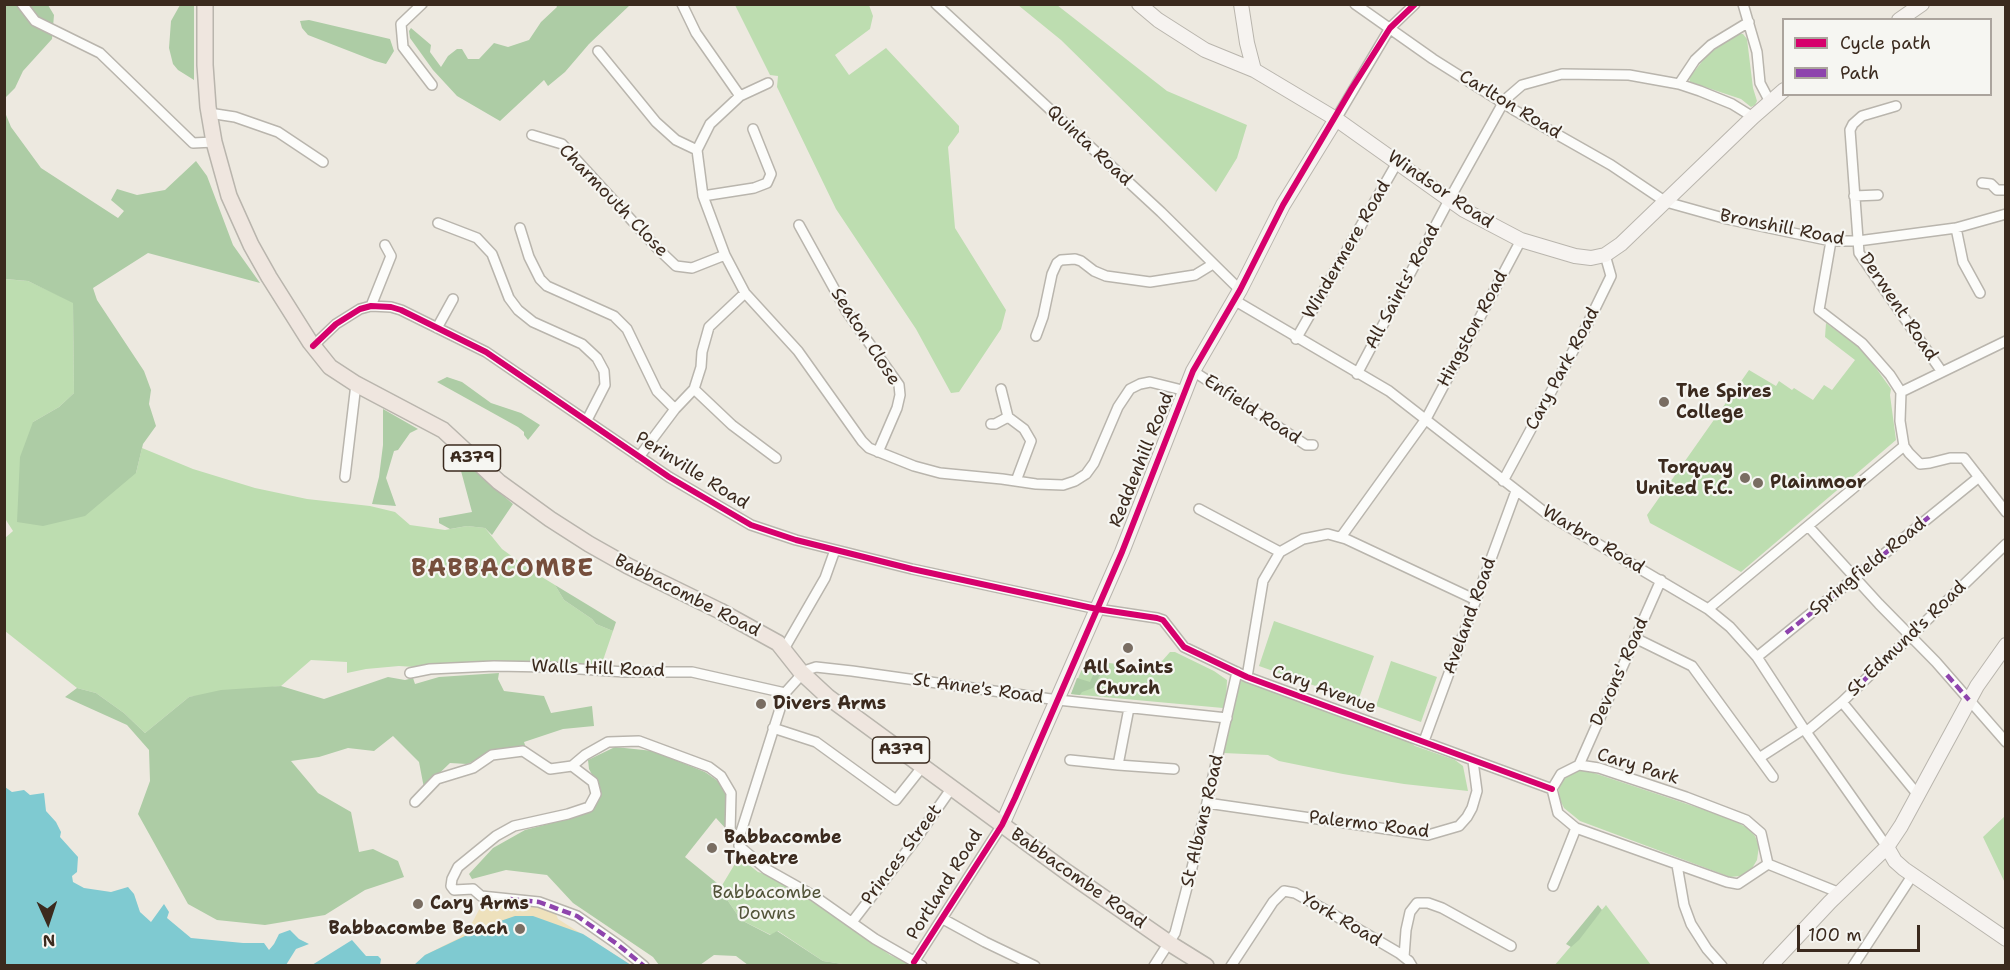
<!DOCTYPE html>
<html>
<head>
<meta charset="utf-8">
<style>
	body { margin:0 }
	#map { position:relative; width:2010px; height:970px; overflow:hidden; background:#ede9e0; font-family:"Shantell Sans",sans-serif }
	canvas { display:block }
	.frame { position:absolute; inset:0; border:6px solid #3b2a1e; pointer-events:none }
	.legend { position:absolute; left:1782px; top:18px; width:210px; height:78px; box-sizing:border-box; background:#f6f6f2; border:2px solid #aba49d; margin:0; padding:8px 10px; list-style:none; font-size:18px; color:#3b2a1e }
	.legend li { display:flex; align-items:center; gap:12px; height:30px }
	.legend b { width:30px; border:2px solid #aba49d }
	.north { position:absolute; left:18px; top:892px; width:60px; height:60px; -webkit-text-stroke:4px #f6f6f2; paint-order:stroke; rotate:177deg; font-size:16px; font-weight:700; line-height:24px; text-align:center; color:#3b2a1e }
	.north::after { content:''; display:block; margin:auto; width:21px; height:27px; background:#3b2a1e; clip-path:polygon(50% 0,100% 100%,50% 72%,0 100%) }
	.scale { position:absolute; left:1797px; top:925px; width:123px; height:27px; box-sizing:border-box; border:3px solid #3b2a1e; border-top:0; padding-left:8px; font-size:18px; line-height:21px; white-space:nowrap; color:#3b2a1e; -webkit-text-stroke:4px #f6f6f2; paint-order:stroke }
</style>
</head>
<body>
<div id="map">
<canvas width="2010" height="970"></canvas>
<div class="frame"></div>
<ul class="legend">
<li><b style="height:8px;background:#d6006c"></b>Cycle path</li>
<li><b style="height:8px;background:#8e44ad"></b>Path</li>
</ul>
<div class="north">N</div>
<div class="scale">100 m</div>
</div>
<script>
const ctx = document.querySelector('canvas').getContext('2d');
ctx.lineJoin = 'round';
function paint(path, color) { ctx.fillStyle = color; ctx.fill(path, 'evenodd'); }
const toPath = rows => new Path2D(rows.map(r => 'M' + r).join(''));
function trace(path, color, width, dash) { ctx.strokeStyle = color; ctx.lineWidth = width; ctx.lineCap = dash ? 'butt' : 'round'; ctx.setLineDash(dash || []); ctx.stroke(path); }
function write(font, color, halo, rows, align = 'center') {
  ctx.font = font + ' "Shantell Sans",sans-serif'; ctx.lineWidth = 4.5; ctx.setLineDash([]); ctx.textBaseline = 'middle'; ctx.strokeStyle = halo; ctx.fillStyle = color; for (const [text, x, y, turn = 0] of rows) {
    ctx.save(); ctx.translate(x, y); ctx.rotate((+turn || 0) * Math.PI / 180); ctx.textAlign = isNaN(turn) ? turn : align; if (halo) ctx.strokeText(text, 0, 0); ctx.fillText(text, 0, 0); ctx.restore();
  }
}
paint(toPath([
	[735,5,869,5,873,16,870,29,835,55,849,75,886,48,959,126,959,132,948,147,955,228,1006,310,1001,329,959,392,951,393,916,329,836,209,777,87,778,76,770,75],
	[1018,5,1057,5,1167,91,1247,125,1237,158,1216,192,1061,40],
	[1738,34,1743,34,1747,39,1753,88,1757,101,1755,105,1751,107,1741,99,1690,82,1689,78,1708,54],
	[4,279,28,281,73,302,74,393,59,407,33,422,136,473,142,448,193,469,255,488,307,499,370,506,395,512,410,525,445,530,467,526,485,528,502,549,532,571,555,585,564,600,592,619,596,624,613,631,599,672,494,662,430,664,415,667,399,666,366,669,347,673,347,662,311,660,281,686,189,697,145,733,124,713,96,693,77,688,5,631,5,538,13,531,4,517],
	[1826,323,1863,350,1891,389,1890,395,1896,440,1741,572,1650,523,1647,515,1749,370,1776,386,1779,381,1792,390,1794,388,1813,400,1824,385,1832,390,1855,360,1825,337],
	[1274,621,1374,656,1358,701,1259,666],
	[1170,652,1175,652,1214,671,1227,680,1226,705,1223,708,1071,694,1086,660,1155,669],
	[1391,661,1437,677,1421,722,1376,706],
	[1238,676,1401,736,1415,746,1455,760,1463,766,1468,791,1404,784,1343,774,1279,761,1268,755,1223,753],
	[1576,771,1588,771,1732,819,1749,829,1755,836,1759,846,1757,860,1751,870,1741,876,1730,877,1580,821,1564,808,1560,800,1559,791,1559,786,1566,776],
	[2005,816,2005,883,1983,837],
	[739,857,758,872,768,875,792,887,890,955,912,965,849,965,823,961,778,931,771,935,741,920,728,901,727,892,721,887],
	[1606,905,1651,965,1554,966]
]), '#bdddb0');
paint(toPath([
	[5,5,48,5,54,15,52,39,23,71,15,88,5,98],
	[180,5,194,5,194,80,178,70,173,64,169,48,171,21],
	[556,5,630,5,589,44,565,72,548,86,544,80,500,121,457,96,433,70,410,38,409,31,411,28,431,45,430,52,441,67,448,56,457,49,462,49,468,59,479,59,494,43,508,47,529,40,541,22,557,7],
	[309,20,390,39,394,51,386,64,375,61,308,35,302,28,300,21],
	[4,110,11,127,41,168,118,218,124,211,111,200,117,189,137,195,165,190,196,161,207,176,233,245,260,283,148,253,93,288,97,300,144,371,151,390,149,404,156,426,143,444,136,473,85,516,43,526,17,522,20,457,33,422,59,407,74,393,73,303,28,281,5,279],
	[447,377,462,382,491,403,521,413,540,425,528,440,524,435,524,432,518,427,437,382],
	[383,409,418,429,410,433,398,450,394,451,386,478,396,506,372,504,379,477,383,445],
	[457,456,513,504,492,535,485,528,467,526,450,529,439,523,439,518,472,512],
	[555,585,616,622,613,631,596,624,592,619,564,600],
	[1098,664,1100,665,1100,675,1093,688,1082,692,1080,695,1071,694,1077,678,1090,682],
	[499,673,498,679,504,691,544,696,551,713,592,706,594,726,563,729,524,742,526,748,511,747,467,764,450,763,424,788,419,762,393,736,374,751,348,748,319,757,291,761,318,793,351,812,359,852,373,849,398,861,404,877,365,890,325,915,265,925,217,920,188,904,138,814,150,781,149,750,127,725,65,697,77,688,96,693,124,713,145,733,189,697,221,690,281,686,324,699,388,677,405,680,413,678,415,684,439,677],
	[615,747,653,751,705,772,725,786,727,830,716,818,685,857,728,892,728,901,741,920,770,935,777,931,823,961,849,965,748,965,736,956,714,955,700,965,659,965,653,957,573,903,547,875,506,870,472,879,469,874,493,848,525,830,563,820,593,809,601,791,589,769,588,760],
	[1598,905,1602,910,1579,940,1571,947,1566,944]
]), '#adcca5');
paint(toPath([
	[517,903,555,911,558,919,631,965,414,966,425,955,459,938,472,923,481,906]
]), '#eee1bc');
paint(toPath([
	[5,787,12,792,24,790,30,795,44,793,46,811,56,822,61,832,60,837,78,857,77,872,72,876,73,882,84,888,111,892,128,887,134,894,140,912,151,922,164,904,169,912,167,918,191,938,243,943,264,943,269,950,274,944,279,934,290,930,299,939,309,944,296,949,286,965,5,965],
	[515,916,533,916,583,934,631,965,414,965,425,955,486,926],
	[352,940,366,956,378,956,381,959,380,965,312,965]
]), '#7fcad1');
const street = toPath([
	[22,4,35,21,100,53,193,143,214,142],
	[422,4,401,24,403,47,432,85],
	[682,4,696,33,740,96],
	[936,4,1161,212,1240,290],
	[1355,4,1433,59,1514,110,1611,165,1666,202,1727,219,1831,241,1858,241,1956,228,2006,214],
	[1743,4,1757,52,1760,83,1770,102],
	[598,51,656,122,676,140,697,150],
	[768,83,740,96,710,124,697,150,703,196,725,255,745,293,798,351,862,441,869,448,914,466,940,473,1002,479,1036,484,1063,485,1075,481,1086,474,1094,463,1118,407,1130,389,1140,384,1150,382,1186,391],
	[1679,84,1695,60,1711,45,1749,22],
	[1896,106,1862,116,1853,124,1850,130,1859,253,1942,372],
	[209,113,235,117,278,132,323,162],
	[1336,119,1390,28,1415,4],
	[532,135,562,144,657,248,676,266,692,268,725,255],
	[1982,183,1991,184,1997,190,2006,190],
	[703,196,754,188,767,183,771,174,753,129],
	[1854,196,1878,195],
	[438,223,477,238,492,254,509,298,518,310,533,322,582,344,597,358,604,371,605,385,587,420],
	[799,225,847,312,899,385,900,395,897,408,878,452],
	[520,228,529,257,540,279,547,286,614,316,627,329,657,391,675,409],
	[1956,228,1963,262,1980,293],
	[1831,241,1819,310,1862,343,1890,375,1901,392],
	[1234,300,1389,391,1547,514,1708,609,1730,627,1757,657,1804,729,1887,847],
	[371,306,391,256,385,245],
	[437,328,453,299],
	[1036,336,1043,317,1052,274,1057,263,1061,260,1075,259,1081,261,1094,271,1106,276,1150,282,1195,275,1213,264],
	[1296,339,1398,161],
	[313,346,336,324,360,309,371,306,391,307,401,310,486,352,669,477,751,525,796,540,912,569,1097,609,1157,618,1163,620,1184,647,1247,677,1552,789],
	[1193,371,1306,445,1313,445],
	[1357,374,1449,200,1503,103,1507,98,1522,85,1562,74,1629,75,1679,84,1700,91,1732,104,1753,117],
	[694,389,732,425,776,458],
	[1001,389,1008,417,1024,429,1031,441,1016,481],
	[1901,392,1900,421,1904,446,1909,453,1920,464,1930,463,1950,458,1964,458,2006,512],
	[1901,392,2006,341],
	[991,424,995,424,1008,417],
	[639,457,675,409,694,389,701,367,702,352,709,327,745,293],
	[345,477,356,384],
	[1503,481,1586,327,1611,276,1605,255],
	[1199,509,1280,552],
	[1808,526,1879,604,1936,662,2006,742],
	[1341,537,1426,419,1521,240],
	[1708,609,1904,446],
	[1635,638,1692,666,1773,777],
	[784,649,825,578,835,550],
	[1757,657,1979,477],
	[801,672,816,667,852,671,1058,700,1227,718],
	[410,673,430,669,494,666,550,667,625,672,692,672,785,693],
	[803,673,785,693,740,835,739,846,766,869,814,896,875,939,922,966],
	[1247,677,1263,581,1280,552,1303,539,1328,534,1346,539,1476,600],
	[1842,702,1918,795],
	[773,728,816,742,896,800,923,766],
	[1806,732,1842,702,2006,544],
	[1424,741,1516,491],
	[1759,758,1804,729],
	[1070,760,1118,765,1129,708],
	[1118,765,1174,769],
	[1579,765,1599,768,1686,797,1746,820,1761,833,1768,864,1738,884,1727,882,1576,828,1558,813,1552,789,1561,774,1579,765],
	[1579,765,1661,580],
	[415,802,437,779,473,768,492,755,523,751,550,769,572,766],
	[1207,803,1428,835,1459,826,1467,817,1472,808,1477,791,1473,761],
	[1768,864,1840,893],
	[1677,865,1684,905,1691,924,1707,949,1722,966],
	[1553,886,1576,828],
	[943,919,985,942,1035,966],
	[852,922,916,839,951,789],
	[1404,957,1406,930,1410,912,1417,903,1428,903,1442,908,1511,946],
	[914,962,1002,825],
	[644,966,617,944,577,916,539,902,481,896,473,889,454,890,451,886,452,879,458,867,496,836,514,826,568,814,589,807,596,794,593,782,572,766,585,755,608,742,639,741,709,767,721,776,731,793,730,834,740,835],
	[1154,966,1175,933,1191,872,1237,672],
	[1231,966,1273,902,1284,891,1295,893,1329,912,1399,953,1409,961,1412,966],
	[1853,966,1912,876]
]);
const secondary = toPath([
	[1139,4,1158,20,1205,50,1254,70,1336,119,1464,210,1521,240,1575,256,1591,258,1605,255,1621,244,1753,117,1784,90],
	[1241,4,1247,43,1254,70],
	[1899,20,1922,4],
	[1002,825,1122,552,1193,371,1240,290,1283,205,1336,119],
	[1887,847,1895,861,1904,869,2006,939],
	[1770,966,1830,902,1887,847,1901,826,1977,686,2006,645]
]);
const primary = toPath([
	[205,4,205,65,208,107,214,142,229,196,251,245,269,277,310,342,330,367,356,384,443,430,499,482,550,519,589,544,628,566,720,611,778,643,801,672,828,697,1068,873,1169,943,1206,966]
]);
trace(street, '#b9b5ad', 12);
trace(secondary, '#b9b5ad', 16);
trace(primary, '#b9b5ad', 18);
trace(street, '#fcfcfa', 9);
trace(secondary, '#f6f3f0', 14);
trace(primary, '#efe6df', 15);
trace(toPath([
	[1872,564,1929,517],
	[1786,633,1833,596],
	[1947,675,1969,700],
	[1854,690,1899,646],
	[510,899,539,902,577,916,617,944,644,966]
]), '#8e44ad', 4.5, [9, 4.5]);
trace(toPath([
	[313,346,336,324,360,309,371,306,391,307,401,310,486,352,669,477,751,525,796,540,912,569,1097,609,1157,618,1163,620,1184,647,1247,677,1552,789],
	[914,962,1002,825,1015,798,1122,552,1193,371,1240,290,1283,205,1352,88,1390,28,1415,4]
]), '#d6006c', 6);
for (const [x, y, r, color] of [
	[1664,402,6,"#796d62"],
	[1745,478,6,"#796d62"],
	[1758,483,6,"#796d62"],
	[1128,648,6,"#796d62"],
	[761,704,6,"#796d62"],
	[712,848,6,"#796d62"],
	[418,904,6,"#796d62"],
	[520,929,6,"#796d62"]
]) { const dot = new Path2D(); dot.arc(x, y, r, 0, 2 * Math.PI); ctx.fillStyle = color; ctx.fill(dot); trace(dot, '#f6f6f2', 2); }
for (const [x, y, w] of [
	[472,458,57],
	[901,750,57]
]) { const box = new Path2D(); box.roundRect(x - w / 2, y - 13, w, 26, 4.5); ctx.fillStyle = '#f6f6f2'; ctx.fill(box); trace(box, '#3b2a1e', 1.5); }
write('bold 16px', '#3b2a1e', null, [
	["A379",472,458],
	["A379",901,750]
]);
write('18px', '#3b2a1e', '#f6f6f2', [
	["Carlton Road",1510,105,31],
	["Quinta Road",1089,146,43],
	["Windsor Road",1440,190,34],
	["Charmouth Close",613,201,46],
	["Bronshill Road",1782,228,11],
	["Windermere Road",1347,250,-60],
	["All Saints' Road",1403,287,-62],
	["Derwent Road",1898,307,56],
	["Hingston Road",1473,329,-62],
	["Seaton Close",865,337,57],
	["Cary Park Road",1563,369,-62],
	["Enfield Road",1252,410,33],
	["Reddenhill Road",1142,460,-68],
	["Perinville Road",692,471,32],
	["Warbro Road",1593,540,31],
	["Springfield Road",1868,567,-39],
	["Babbacombe Road",687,596,27],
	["Aveland Road",1470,616,-70],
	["St Edmund's Road",1907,639,-44],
	["Walls Hill Road",598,669,2],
	["Devons' Road",1620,672,-66],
	["St Anne's Road",978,689,8],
	["Cary Avenue",1324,690,20],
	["Cary Park",1638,767,17],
	["St Albans Road",1203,821,-77],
	["Palermo Road",1369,825,7],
	["Princes Street",902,855,-53],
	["Babbacombe Road",1078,879,35],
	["Portland Road",945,885,-58],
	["York Road",1341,920,30]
]);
write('bold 18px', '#3b2a1e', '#f6f6f2', [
	["The Spires",1676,392],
	["College",1676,413],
	["Torquay",1733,468,"right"],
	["United F.C.",1733,489,"right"],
	["Plainmoor",1770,483],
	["All Saints",1128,668,"center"],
	["Church",1128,689,"center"],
	["Divers Arms",773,704],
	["Babbacombe",724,838],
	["Theatre",724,859],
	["Cary Arms",430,904],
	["Babbacombe Beach",508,929,"right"]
], 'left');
write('18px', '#525439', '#f6f6f2', [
	["Babbacombe",767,893],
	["Downs",767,914]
]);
ctx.letterSpacing = '1.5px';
write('bold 24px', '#764e3c', '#f6f6f2', [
	["BABBACOMBE",503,570]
]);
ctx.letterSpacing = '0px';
</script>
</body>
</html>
